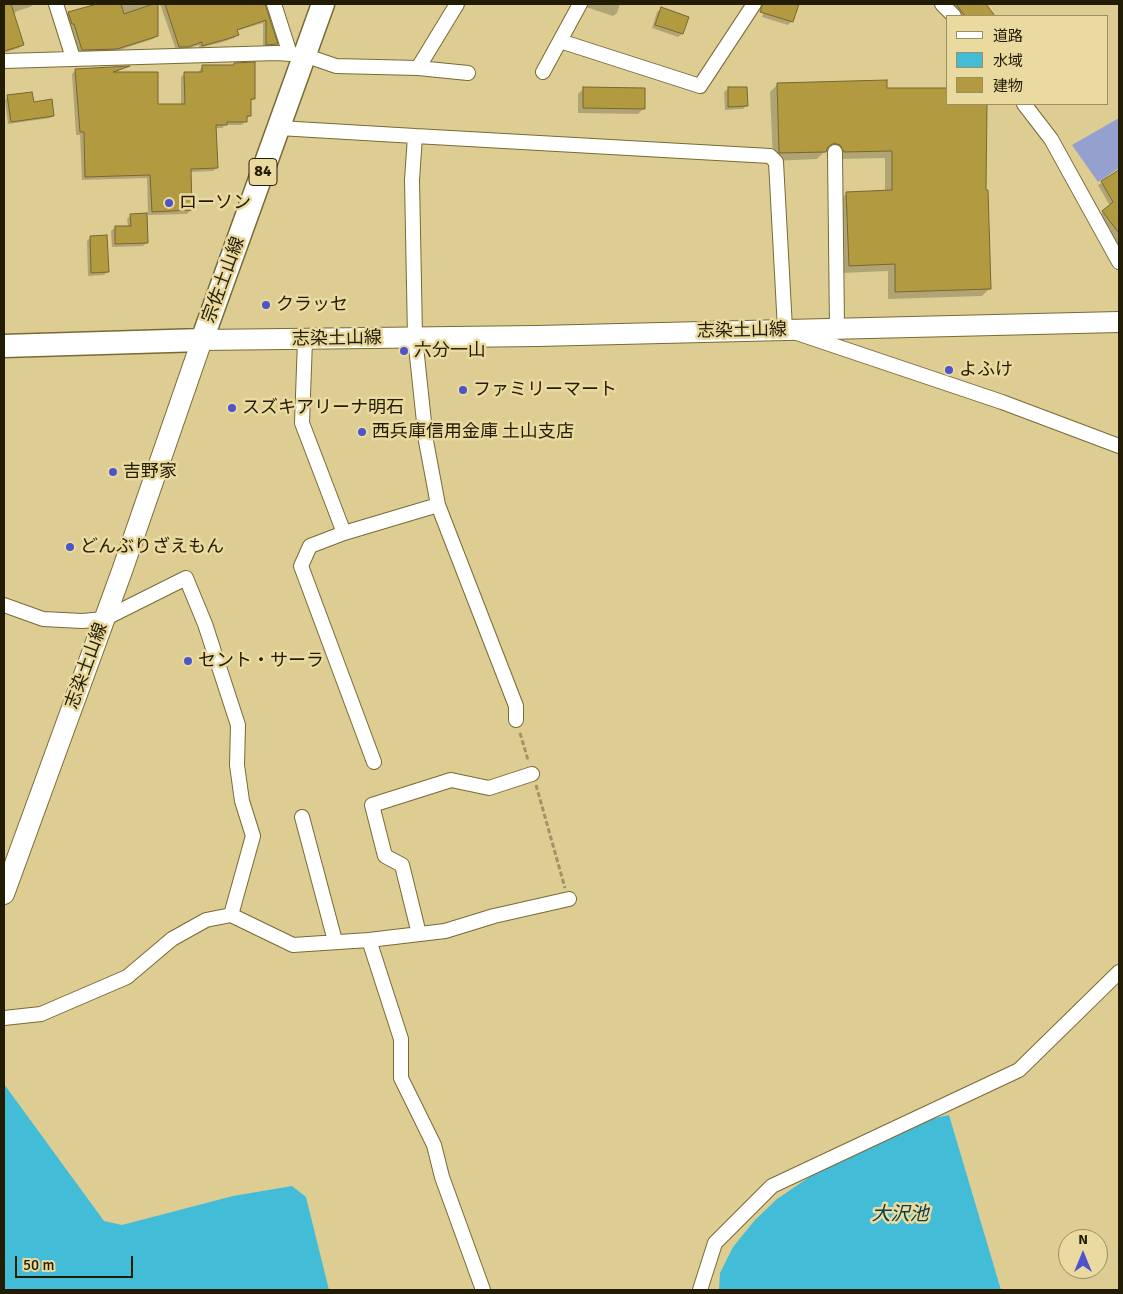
<!DOCTYPE html>
<html>
<head>
<meta charset="utf-8">
<style>
	body { margin:0 }
	#map { position:relative; width:1123px; height:1294px; overflow:hidden; background:#ddcd93; font-family:Signika,"Noto Sans JP",sans-serif }
	canvas { display:block }
	.frame { position:absolute; inset:0; border:5px solid #221c05; pointer-events:none }
	.legend { position:absolute; left:946px; top:15px; width:162px; height:90px; box-sizing:border-box; background:#eadaa0; border:1px solid #9a8e62; margin:0; padding:6px 9px; list-style:none; font-size:15px; color:#221c05 }
	.legend li { display:flex; align-items:center; gap:10px; height:25px }
	.legend b { width:25px; border:1px solid #9a8e62 }
	.north { position:absolute; left:1058px; top:1229px; width:50px; height:50px; box-sizing:border-box; background:#eadaa0; border:1px solid #9a8e62; border-radius:50%; rotate:0deg; font-size:14px; font-weight:700; line-height:20px; text-align:center; color:#221c05 }
	.north::after { content:''; display:block; margin:auto; width:18px; height:22px; background:#4b54ca; clip-path:polygon(50% 0,100% 100%,50% 72%,0 100%) }
	.scale { position:absolute; left:15px; top:1256px; width:118px; height:22px; box-sizing:border-box; border:2px solid #221c05; border-top:0; padding-left:6px; font-size:15px; line-height:18px; white-space:nowrap; color:#221c05; -webkit-text-stroke:4px #eadaa0; paint-order:stroke }
</style>
</head>
<body>
<div id="map">
<canvas width="1123" height="1294"></canvas>
<div class="frame"></div>
<ul class="legend">
<li><b style="height:6px;background:#fff"></b>道路</li>
<li><b style="height:14px;background:#43bdd7"></b>水域</li>
<li><b style="height:14px;background:#b19a40"></b>建物</li>
</ul>
<div class="north">N</div>
<div class="scale">50 m</div>
</div>
<script>
const ctx = document.querySelector('canvas').getContext('2d');
ctx.lineJoin = 'round';
function paint(path, color) { ctx.fillStyle = color; ctx.fill(path, 'evenodd'); }
const toPath = rows => new Path2D(rows.map(r => 'M' + r).join(''));
function trace(path, color, width, dash) { ctx.strokeStyle = color; ctx.lineWidth = width; ctx.lineCap = dash ? 'butt' : 'round'; ctx.setLineDash(dash || []); ctx.stroke(path); }
function write(font, color, halo, rows, align = 'center') {
  ctx.font = font + ' Signika,"Noto Sans JP",sans-serif'; ctx.lineWidth = 5; ctx.setLineDash([]); ctx.textBaseline = 'middle'; ctx.strokeStyle = halo; ctx.fillStyle = color; for (const [text, x, y, turn = 0] of rows) {
    ctx.save(); ctx.translate(x, y); ctx.rotate((+turn || 0) * Math.PI / 180); ctx.textAlign = isNaN(turn) ? turn : align; if (halo) ctx.strokeText(text, 0, 0); ctx.fillText(text, 0, 0); ctx.restore();
  }
}
paint(toPath([
	[1119,118,1119,168,1098,182,1072,145]
]), '#95a0ce');
paint(toPath([
	[4,1084,104,1221,122,1225,233,1196,292,1186,306,1197,329,1290,4,1290],
	[949,1115,1001,1290,719,1290,720,1273,733,1247,755,1220,777,1199,833,1161,930,1119]
]), '#43bdd7');
paint(toPath([
	[4,4,34,4,30,7,17,11,13,15,22,45,19,48,4,53],
	[94,4,157,4,157,35,153,39,113,52,79,53,71,26,68,27,65,17,68,13,95,6],
	[160,4,264,4,276,44,273,47,263,47,263,23,236,31,238,35,234,38,223,42,199,48,199,45,184,50,176,50],
	[587,4,620,4,617,13,613,16,586,7],
	[766,4,798,4,792,21,788,25,762,17],
	[946,4,988,4,986,6,993,15,955,16],
	[661,9,682,34,678,37,652,28,657,12],
	[235,64,254,98,250,102,250,115,242,125,225,125,222,128,215,128,217,168,213,171,190,172,191,210,187,214,148,215,147,178,82,180,80,135,76,135,72,74,76,70,127,67,116,72,157,105,181,105,181,77,185,73,198,73,202,67,232,67],
	[778,84,886,89,947,104,985,104,985,191,989,289,982,296,888,299,888,271,842,273,839,201,847,193,885,192,885,158,836,159,832,152,826,150,817,159,773,161,770,92],
	[584,88,644,108,638,114,578,113,578,94],
	[728,89,746,106,743,109,725,110,724,92],
	[8,97,32,103,53,115,50,118,8,124,5,100],
	[1119,172,1119,254,1108,233,1111,230,1100,215,1110,206,1098,185],
	[131,215,146,243,143,246,112,247,111,231,115,227,128,227,127,219],
	[91,237,107,272,104,275,88,276,87,241]
]), '#0003');
const building = toPath([
	[4,4,11,4,24,45,4,51,4,4],
	[97,4,121,4,124,14,153,4,158,4,158,36,117,49,82,50,74,24,72,24,68,12,97,4],
	[165,4,265,4,278,44,266,45,266,20,237,30,239,35,227,39,202,46,202,42,188,47,179,47,165,4],
	[763,4,799,4,793,22,760,12,763,4],
	[956,4,986,4,995,16,965,16,956,4],
	[661,7,689,17,683,34,655,25,661,7],
	[255,62,255,99,251,99,251,116,247,116,247,122,227,122,227,125,216,125,218,168,191,169,192,210,152,212,150,175,85,177,84,132,80,132,75,69,130,66,113,72,158,72,158,104,185,104,184,72,202,72,202,65,234,65,234,63,255,62],
	[887,80,887,88,947,88,947,104,987,104,986,190,988,190,991,289,895,292,895,264,849,266,846,192,892,190,892,151,844,152,840,145,834,143,828,147,826,152,779,153,777,83,887,80],
	[583,87,645,88,645,109,583,108,583,87],
	[728,87,747,87,748,106,728,107,728,87],
	[32,92,34,102,52,99,54,116,11,122,7,95,32,92],
	[1119,170,1119,233,1102,211,1113,202,1101,181,1119,170],
	[147,213,148,243,115,244,115,226,131,226,130,214,147,213],
	[107,235,109,272,91,273,90,236,107,235]
]);
paint(building, '#b19a40');
trace(building, '#76672f', 1);
const minor = toPath([
	[56,4,73,58],
	[274,4,290,54],
	[942,4,954,16],
	[560,41,700,86,754,4],
	[4,61,277,53,304,55,336,66,418,68,468,73],
	[418,68,457,4],
	[543,72,580,4],
	[1024,104,1051,139,1119,262],
	[279,128,415,136],
	[835,152,837,328],
	[305,340,302,423,344,533],
	[4,605,43,619,82,621,104,619,186,578,205,624,238,725,237,765,242,801,253,836,231,915,206,920,172,939,127,977,41,1014,4,1018],
	[516,720,516,706,438,505,426,441,415,337,412,180,415,136,770,156,776,162,785,329,1002,402,1119,446],
	[374,762,301,566,310,546,344,533,438,505],
	[302,817,335,941],
	[231,915,293,945,369,940,401,1039,401,1078,434,1145,442,1177,483,1290],
	[419,934,402,865,385,856,372,805,451,780,489,788,532,774],
	[369,940,445,931,494,916,569,899],
	[700,1290,715,1243,772,1186,1019,1070,1119,972]
]);
const secondary = toPath([
	[4,894,122,571,202,340,537,336,1119,322]
]);
const primary = toPath([
	[4,346,202,340,323,4]
]);
trace(minor, '#796a33', 16);
trace(secondary, '#796a33', 22);
trace(primary, '#796a33', 25);
trace(toPath([
	[520,733,528,760],
	[536,785,565,888]
]), '#a09365', 3, [5, 2.5]);
trace(minor, '#fff', 14);
trace(secondary, '#fff', 20);
trace(primary, '#fff', 22);
for (const [x, y, r, color] of [
	[169,203,5,"#4b54ca"],
	[266,305,5,"#4b54ca"],
	[404,351,5,"#4b54ca"],
	[949,370,5,"#4b54ca"],
	[463,390,5,"#4b54ca"],
	[232,408,5,"#4b54ca"],
	[362,432,5,"#4b54ca"],
	[113,472,5,"#4b54ca"],
	[70,547,5,"#4b54ca"],
	[188,661,5,"#4b54ca"]
]) { const dot = new Path2D(); dot.arc(x, y, r, 0, 2 * Math.PI); ctx.fillStyle = color; ctx.fill(dot); trace(dot, '#eadaa0', 2); }
for (const [x, y, w] of [
	[263,172,28]
]) { const box = new Path2D(); box.roundRect(x - w / 2, y - 13.5, w, 27, 4); ctx.fillStyle = '#eadaa0'; ctx.fill(box); trace(box, '#221c05', 1); }
write('bold 16px', '#221c05', null, [
	["84",263,172]
]);
write('18px', '#221c05', '#eadaa0', [
	["ローソン",179,203],
	["クラッセ",276,305],
	["六分一山",414,351],
	["よふけ",959,370],
	["ファミリーマート",473,390],
	["スズキアリーナ明石",242,408],
	["西兵庫信用金庫 土山支店",372,432],
	["吉野家",123,472],
	["どんぶりざえもん",80,547],
	["セント・サーラ",198,661]
], 'left');
write('18px', '#221c05', '#eadaa0', [
	["宗佐土山線",224,280,-70],
	["志染土山線",742,331,-1],
	["志染土山線",337,339,-1],
	["志染土山線",87,666,-70]
]);
write('italic 19px', '#07404b', '#eadaa0', [
	["大沢池",900,1215]
]);
</script>
</body>
</html>
